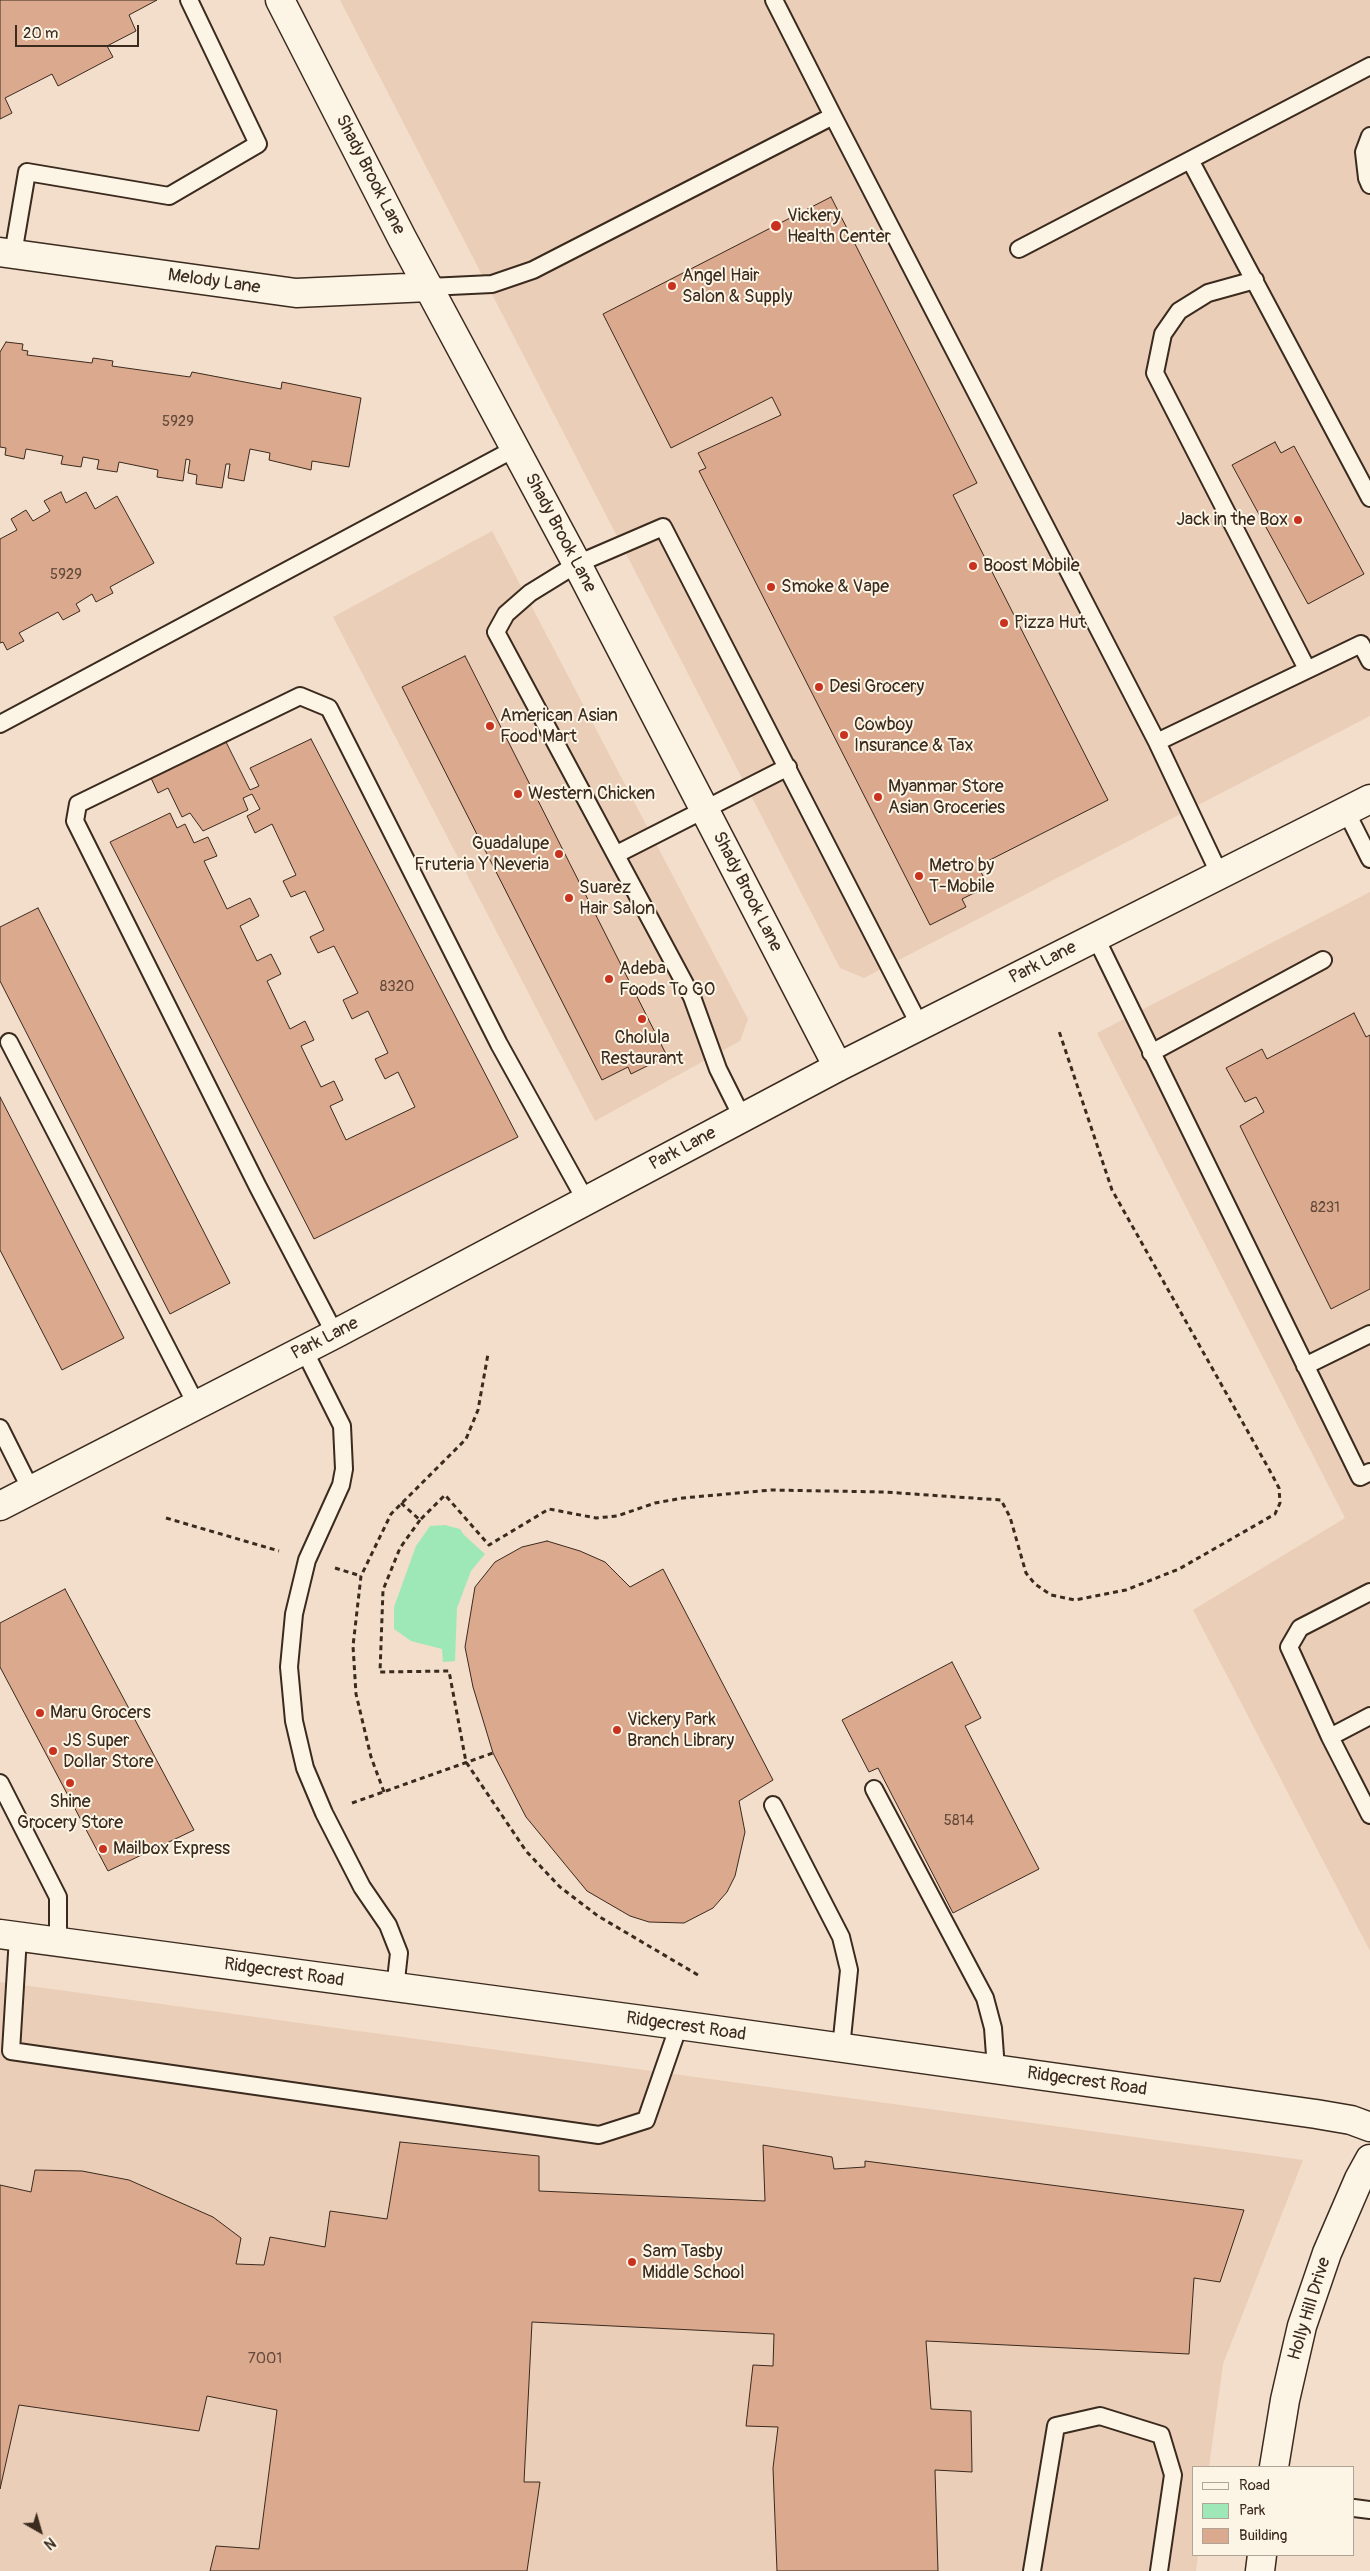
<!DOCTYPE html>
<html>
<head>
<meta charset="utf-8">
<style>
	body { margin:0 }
	#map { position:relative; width:1370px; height:2571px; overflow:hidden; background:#f2decb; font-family:Pangolin,sans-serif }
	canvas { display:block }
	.legend { position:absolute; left:1192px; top:2466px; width:162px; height:90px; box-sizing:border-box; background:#fcf5e5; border:1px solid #afa495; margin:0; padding:6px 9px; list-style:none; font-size:15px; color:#3b2a1e }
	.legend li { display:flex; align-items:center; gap:10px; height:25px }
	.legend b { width:25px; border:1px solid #afa495 }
	.north { position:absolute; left:15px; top:2506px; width:50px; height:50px; -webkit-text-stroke:4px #fcf5e5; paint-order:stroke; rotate:142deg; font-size:14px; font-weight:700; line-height:20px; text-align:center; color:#3b2a1e }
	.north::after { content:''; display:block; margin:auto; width:18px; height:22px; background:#3b2a1e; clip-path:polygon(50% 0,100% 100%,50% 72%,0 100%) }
	.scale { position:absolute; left:15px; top:25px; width:124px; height:22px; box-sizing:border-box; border:2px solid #3b2a1e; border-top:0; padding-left:6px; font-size:15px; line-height:18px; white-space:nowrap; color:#3b2a1e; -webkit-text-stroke:4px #fcf5e5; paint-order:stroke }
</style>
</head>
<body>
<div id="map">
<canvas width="1370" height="2571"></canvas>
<ul class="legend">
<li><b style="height:6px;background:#fcf5e5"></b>Road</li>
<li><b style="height:14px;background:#9ee8b7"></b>Park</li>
<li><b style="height:14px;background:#dba98d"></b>Building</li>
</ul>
<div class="north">N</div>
<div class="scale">20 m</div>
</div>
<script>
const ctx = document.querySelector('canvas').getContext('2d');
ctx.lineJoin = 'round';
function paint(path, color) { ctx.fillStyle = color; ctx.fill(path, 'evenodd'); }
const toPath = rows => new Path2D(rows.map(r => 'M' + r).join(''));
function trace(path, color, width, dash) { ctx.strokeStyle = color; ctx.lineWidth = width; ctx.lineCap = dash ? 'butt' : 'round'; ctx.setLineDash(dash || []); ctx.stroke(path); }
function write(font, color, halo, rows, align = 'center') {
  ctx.font = font + ' Pangolin,sans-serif'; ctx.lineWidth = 4; ctx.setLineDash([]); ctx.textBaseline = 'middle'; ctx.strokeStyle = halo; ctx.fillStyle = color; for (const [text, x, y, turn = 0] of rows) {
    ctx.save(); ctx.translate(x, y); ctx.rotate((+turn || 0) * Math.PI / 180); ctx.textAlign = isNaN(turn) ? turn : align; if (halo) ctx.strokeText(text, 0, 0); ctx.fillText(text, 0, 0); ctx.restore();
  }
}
paint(toPath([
	[340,0,1370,0,1370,716,864,978,840,968],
	[492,531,748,1019,740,1041,595,1121,333,617],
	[1370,892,1370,1951,1193,1610,1345,1518,1097,1033],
	[0,1982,1303,2160,1223,2364,1209,2467,1194,2467,1194,2555,1198,2555,1196,2571,0,2571]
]), '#ebceb8');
paint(toPath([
	[445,1525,460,1529,464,1535,485,1554,471,1571,457,1608,455,1661,443,1662,442,1649,411,1641,394,1629,394,1607,416,1546,430,1526]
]), '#9ee8b7');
const building = toPath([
	[0,0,157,0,129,15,136,31,107,46,113,57,58,86,52,74,5,98,12,113,0,119,0,0],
	[831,197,977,483,953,495,1108,800,978,866,988,886,962,899,966,907,930,925,699,471,706,468,698,453,781,415,772,397,671,448,603,314,831,197],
	[6,342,23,344,22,350,28,351,27,355,92,363,93,358,113,361,112,366,190,377,192,372,281,389,282,382,361,398,349,467,312,461,311,470,269,460,270,453,250,449,244,481,228,478,230,464,226,464,222,488,196,484,197,475,188,473,190,460,186,459,183,481,157,477,158,470,119,462,117,472,97,469,99,460,83,457,81,467,61,464,63,456,26,449,24,459,5,455,6,448,0,447,0,352,6,342],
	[1275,442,1281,453,1294,446,1364,574,1308,604,1232,465,1275,442],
	[61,492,66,503,86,492,95,509,117,496,154,563,110,587,113,593,96,602,92,594,76,604,80,611,63,620,58,612,19,633,24,641,7,650,3,642,0,643,0,539,17,530,11,519,26,510,33,521,50,511,44,501,61,492],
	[465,656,667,1056,631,1074,628,1067,602,1080,402,687,465,656],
	[311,739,518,1137,314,1239,110,842,170,813,177,828,185,824,194,843,208,837,217,856,204,861,227,909,250,898,259,916,240,926,257,961,271,954,281,974,267,981,290,1029,305,1021,314,1040,301,1046,321,1087,334,1081,343,1100,330,1106,346,1140,415,1107,398,1072,385,1079,375,1059,388,1053,368,1011,352,1019,343,1000,358,993,334,946,318,953,310,937,324,930,305,891,291,897,283,881,296,875,272,824,255,833,247,816,260,809,252,794,243,798,248,810,203,831,190,813,182,817,168,788,158,793,151,778,226,742,250,790,259,786,250,768,311,739],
	[38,908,230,1283,170,1314,0,981,0,927,38,908],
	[1354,1013,1366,1037,1370,1035,1370,1289,1331,1309,1240,1126,1264,1112,1256,1097,1245,1102,1226,1068,1262,1049,1267,1059,1354,1013],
	[0,1097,124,1338,62,1370,0,1250,0,1097],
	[547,1541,580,1551,605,1562,630,1587,663,1569,773,1780,739,1801,745,1832,735,1876,727,1892,713,1908,684,1923,649,1922,630,1916,587,1891,526,1817,493,1753,473,1687,465,1647,475,1587,495,1562,522,1547,547,1541],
	[65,1589,194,1830,108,1871,0,1667,0,1623,65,1589],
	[952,1662,981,1718,965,1726,1039,1869,953,1913,878,1768,869,1772,842,1720,952,1662],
	[400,2142,539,2156,539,2191,765,2201,763,2145,832,2157,834,2169,865,2167,865,2161,1244,2210,1220,2282,1194,2278,1189,2354,926,2341,931,2409,971,2411,972,2472,935,2470,938,2571,777,2571,773,2468,778,2427,746,2426,753,2365,773,2366,774,2334,532,2322,524,2482,540,2482,527,2571,210,2571,216,2546,259,2549,277,2410,207,2396,199,2431,19,2405,0,2489,0,2185,31,2192,35,2170,82,2171,129,2180,213,2217,241,2238,236,2264,264,2265,270,2237,325,2247,330,2211,387,2219,400,2142]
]);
paint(building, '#dba98d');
trace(building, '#3b2a1e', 1);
const lane = toPath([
	[1370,66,1190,160,1370,498],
	[833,116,1157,742],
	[1370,136,1364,152,1367,178,1370,185],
	[1019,249,1190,160],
	[13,254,27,172,169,196,258,144,189,0],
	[1255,280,1208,293,1179,311,1163,334,1155,373,1307,669],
	[429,287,492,284,533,270,833,116,774,0],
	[0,724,516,448],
	[1346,811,1370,859],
	[617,854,788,767],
	[1219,873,1157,742,1361,644,1370,661],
	[1095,936,1360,1477,1370,1472],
	[9,1042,196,1404],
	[1151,1053,1323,960],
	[742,1117,718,1069,692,997,496,632,506,614,530,593,577,564,663,527,920,1026],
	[335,1334,258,1187,75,821,78,804,300,696,329,708,499,1044,586,1201],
	[304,1350,342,1426,344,1469,341,1485,307,1560,294,1614,289,1667,294,1721,305,1768,324,1813,362,1887,388,1925,399,1953,395,1989],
	[1305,1366,1370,1334],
	[0,1428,31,1490],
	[1370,1716,1330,1737,1370,1815],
	[1330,1737,1289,1647,1300,1628,1370,1592],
	[0,1783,58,1897,58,1942],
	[874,1789,985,1998,993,2028,996,2069],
	[773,1805,841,1937,849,1970,841,2048],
	[18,1937,11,2051,599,2135,646,2120,679,2025],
	[1354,2508,1370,2510],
	[1032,2571,1056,2426,1100,2416,1161,2435,1173,2475,1159,2571]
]);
const secondary = toPath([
	[280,0,402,238,577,564,838,1067],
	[0,252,296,293,429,287],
	[0,1506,335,1334,838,1067,1370,799],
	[0,1934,679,2025,1316,2114,1351,2120,1370,2127],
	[1274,2467,1285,2400,1302,2326,1327,2253,1359,2179,1370,2159],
	[1260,2571,1262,2555]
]);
trace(lane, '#3b2a1e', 20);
trace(secondary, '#3b2a1e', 31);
trace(toPath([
	[401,1503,420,1520,445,1495,489,1545,549,1509,596,1518,617,1516,655,1503,683,1498,771,1490,884,1492,1001,1500,1010,1517,1026,1573,1035,1584,1051,1595,1075,1600,1126,1590,1179,1569,1275,1514,1280,1503,1279,1488,1270,1471,1112,1190,1059,1031],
	[166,1518,279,1551],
	[420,1520,400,1548,383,1590,380,1672,449,1671,466,1762,526,1851,560,1887,598,1916,698,1975],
	[335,1568,361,1576],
	[384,1792,371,1757,356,1694,353,1646,361,1576,391,1514,466,1439,478,1410,488,1354],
	[352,1803,493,1753]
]), '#3b2a1e', 3, [5, 4]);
trace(lane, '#fcf5e5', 16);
trace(secondary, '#fcf5e5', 28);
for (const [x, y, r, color] of [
	[776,226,6,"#c8321e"],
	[672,286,5,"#c8321e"],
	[1298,520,5,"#c8321e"],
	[973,566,5,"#c8321e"],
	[771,587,5,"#c8321e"],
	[1004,623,5,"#c8321e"],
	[819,687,5,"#c8321e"],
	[490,726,5,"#c8321e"],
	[844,735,5,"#c8321e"],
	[518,794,5,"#c8321e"],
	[878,797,5,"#c8321e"],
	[559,854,5,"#c8321e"],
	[919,876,5,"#c8321e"],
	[569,898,5,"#c8321e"],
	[609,979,5,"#c8321e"],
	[642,1019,5,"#c8321e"],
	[40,1713,5,"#c8321e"],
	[617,1730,5,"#c8321e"],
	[53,1751,5,"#c8321e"],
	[70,1783,5,"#c8321e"],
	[103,1849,5,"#c8321e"],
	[632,2262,5,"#c8321e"]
]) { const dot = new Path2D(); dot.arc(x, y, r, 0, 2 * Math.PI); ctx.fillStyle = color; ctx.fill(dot); trace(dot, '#fcf5e5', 2); }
write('15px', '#634a3a', null, [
	["5929",178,422],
	["5929",66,575],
	["8320",397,987],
	["8231",1325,1208],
	["5814",959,1821],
	["7001",265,2359]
]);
write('18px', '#3b2a1e', '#fcf5e5', [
	["Shady Brook Lane",370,175,63],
	["Melody Lane",214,282,8],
	["Shady Brook Lane",560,533,62],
	["Shady Brook Lane",747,892,63],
	["Park Lane",1043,963,-27],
	["Park Lane",683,1149,-28],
	["Park Lane",325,1339,-27],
	["Ridgecrest Road",284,1973,8],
	["Ridgecrest Road",686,2027,8],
	["Ridgecrest Road",1087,2082,8],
	["Holly Hill Drive",1310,2309,-73]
]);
write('18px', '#3b2a1e', '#fcf5e5', [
	["Vickery",787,216],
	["Health Center",787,237],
	["Angel Hair",682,276],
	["Salon & Supply",682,297],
	["Jack in the Box",1288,520,"right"],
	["Boost Mobile",983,566],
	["Smoke & Vape",781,587],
	["Pizza Hut",1014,623],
	["Desi Grocery",829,687],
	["American Asian",500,716],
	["Food Mart",500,737],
	["Cowboy",854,725],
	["Insurance & Tax",854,746],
	["Myanmar Store",888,787],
	["Asian Groceries",888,808],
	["Western Chicken",528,794],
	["Guadalupe",549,844,"right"],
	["Fruteria Y Neveria",549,865,"right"],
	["Metro by",929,866],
	["T-Mobile",929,887],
	["Suarez",579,888],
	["Hair Salon",579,909],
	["Adeba",619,969],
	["Foods To GO",619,990],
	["Cholula",642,1038,"center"],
	["Restaurant",642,1059,"center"],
	["Maru Grocers",50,1713],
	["Vickery Park",627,1720],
	["Branch Library",627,1741],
	["JS Super",63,1741],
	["Dollar Store",63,1762],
	["Shine",70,1802,"center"],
	["Grocery Store",70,1823,"center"],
	["Mailbox Express",113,1849],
	["Sam Tasby",642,2252],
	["Middle School",642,2273]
], 'left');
</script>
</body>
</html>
